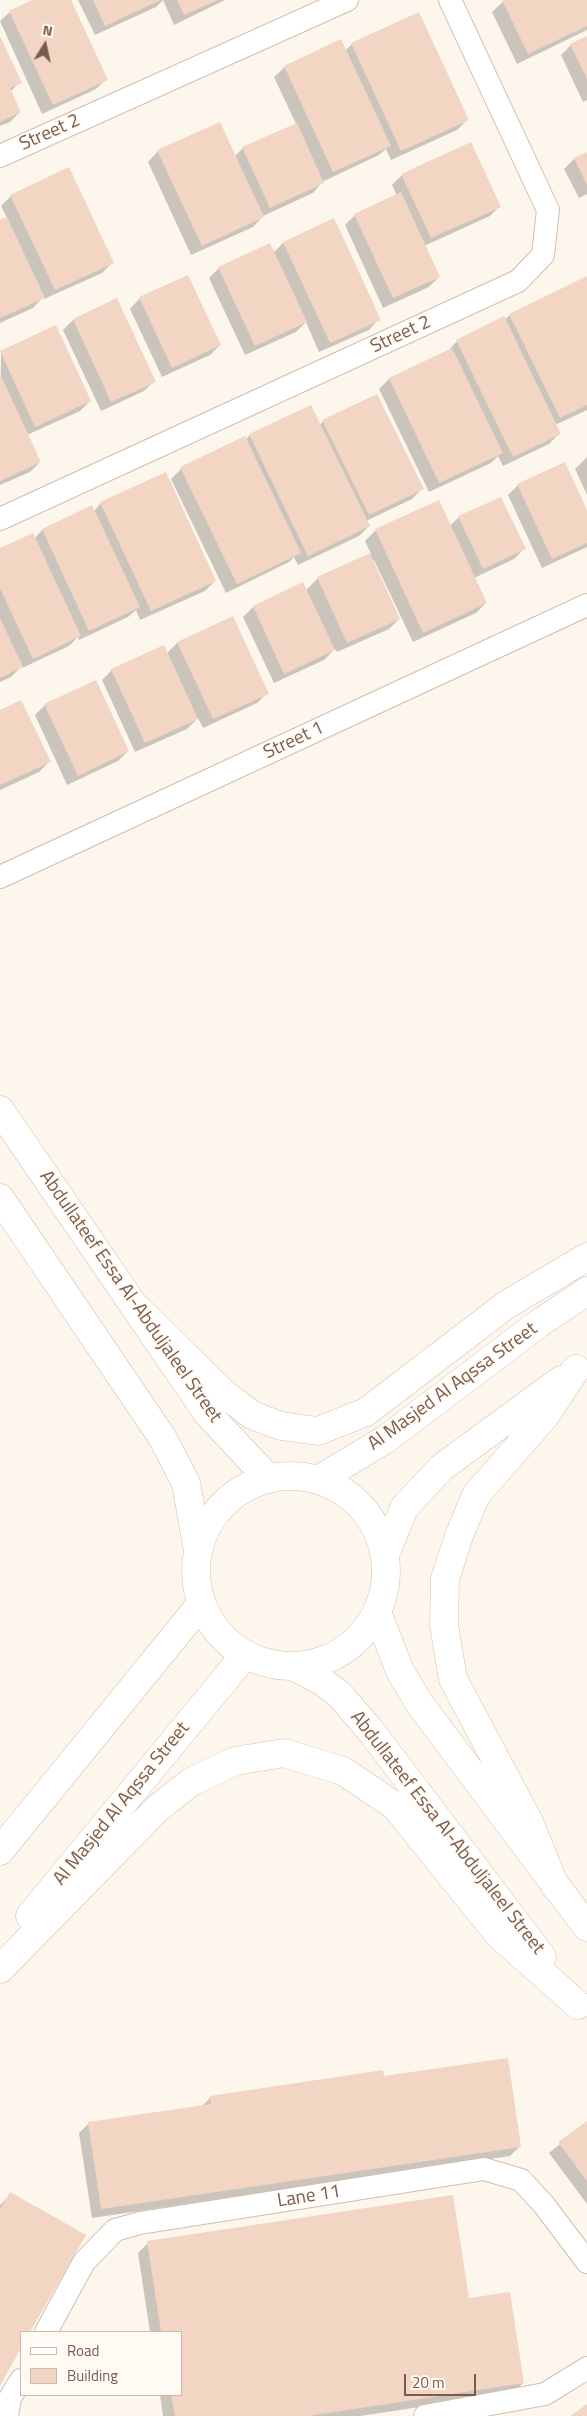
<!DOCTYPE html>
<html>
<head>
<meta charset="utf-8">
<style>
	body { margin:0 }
	#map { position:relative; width:587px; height:2416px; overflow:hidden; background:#fdf6ec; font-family:"Titillium Web",sans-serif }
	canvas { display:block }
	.legend { position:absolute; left:20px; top:2331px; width:162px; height:65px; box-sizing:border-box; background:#fffaf3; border:1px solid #cabbb1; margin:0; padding:6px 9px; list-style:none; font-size:15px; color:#7a5c4d }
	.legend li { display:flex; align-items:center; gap:10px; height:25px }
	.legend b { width:25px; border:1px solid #cabbb1 }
	.north { position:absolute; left:20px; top:20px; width:50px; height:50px; -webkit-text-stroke:4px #fffaf3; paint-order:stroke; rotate:10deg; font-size:14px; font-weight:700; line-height:20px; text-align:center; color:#7a5c4d }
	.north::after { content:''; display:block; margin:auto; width:18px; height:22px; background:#7a5c4d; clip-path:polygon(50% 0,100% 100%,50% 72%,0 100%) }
	.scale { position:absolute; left:404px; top:2374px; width:72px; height:22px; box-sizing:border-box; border:2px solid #7a5c4d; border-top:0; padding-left:6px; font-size:15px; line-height:18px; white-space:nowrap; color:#7a5c4d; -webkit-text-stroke:4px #fffaf3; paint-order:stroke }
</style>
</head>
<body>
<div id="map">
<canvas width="587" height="2416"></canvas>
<ul class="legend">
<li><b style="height:6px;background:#fff"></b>Road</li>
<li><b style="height:14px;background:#f3d5c3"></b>Building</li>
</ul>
<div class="north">N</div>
<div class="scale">20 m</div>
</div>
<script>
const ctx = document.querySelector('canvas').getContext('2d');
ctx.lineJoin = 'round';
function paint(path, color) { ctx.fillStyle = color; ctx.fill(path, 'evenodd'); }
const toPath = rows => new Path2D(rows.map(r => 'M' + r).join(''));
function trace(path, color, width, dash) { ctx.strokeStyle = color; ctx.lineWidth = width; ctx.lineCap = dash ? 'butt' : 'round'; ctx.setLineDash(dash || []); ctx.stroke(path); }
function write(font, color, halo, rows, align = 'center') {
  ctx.font = font + ' "Titillium Web",sans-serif'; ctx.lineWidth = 4; ctx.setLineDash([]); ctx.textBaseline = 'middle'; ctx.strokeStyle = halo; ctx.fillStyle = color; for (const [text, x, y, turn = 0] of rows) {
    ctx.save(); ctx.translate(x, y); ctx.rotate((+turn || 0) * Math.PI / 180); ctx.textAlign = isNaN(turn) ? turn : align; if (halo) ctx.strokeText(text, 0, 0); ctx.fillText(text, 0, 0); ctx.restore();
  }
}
paint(toPath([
	[35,0,69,0,106,79,96,89,42,114,0,21,10,12],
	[78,0,225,0,174,25,163,0,156,7,95,35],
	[505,0,587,0,587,30,517,64,492,12],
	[587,37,587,100,583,102,561,55,571,45],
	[0,39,20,82,10,92,20,112,10,122,0,126],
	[352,44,467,120,457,130,391,160,386,149,379,155,322,182,313,193,263,216,253,227,191,255,148,162,158,151,235,156,243,148,296,124,274,77,285,67,345,51],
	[587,153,587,194,579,198,564,169,574,159],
	[402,175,500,206,490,216,424,246,439,277,429,287,383,308,345,225,355,215,397,196,392,185],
	[11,196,112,263,102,273,44,299,43,297,33,308,0,323,0,221,7,218,1,206],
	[283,243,379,319,369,330,319,352,306,322,296,332,245,355,209,278,219,268,273,253],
	[587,278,587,410,555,425,559,434,549,444,503,466,498,456,491,463,429,492,379,389,389,379,447,352,457,341,504,320,510,315],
	[140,298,220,345,210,355,162,377,130,309],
	[73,320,154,381,144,391,101,411,63,330],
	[1,352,90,401,80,411,27,435,40,462,30,472,0,485],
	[323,421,422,489,412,499,366,521,369,526,359,536,298,565,294,557,289,562,226,593,171,479,181,469,244,438,245,440,250,435,320,425],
	[587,457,587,495,575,469],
	[518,485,587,513,587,547,542,568,508,495],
	[439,502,450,526,459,517,524,549,514,559,474,578,486,603,476,613,413,642,374,560,372,561,399,619,389,629,337,652,335,649,324,660,274,683,243,617,253,607,306,590,318,578,371,554,365,541,375,531],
	[101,503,215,581,205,591,140,620,136,610,128,617,79,640,78,637,69,646,22,668,22,666,11,677,0,682,0,550,34,539,42,530,92,507,94,511],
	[232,618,267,693,257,703,203,728,198,718,187,729,135,752,102,680,112,670,163,647,166,654,177,643],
	[45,705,128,751,118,761,67,785,35,715],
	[0,711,49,762,39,772,0,790],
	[383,2078,520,2146,510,2156,92,2218,79,2133,89,2123,201,2107,211,2097],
	[587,2122,587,2204,549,2153],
	[11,2194,84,2235,29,2332,21,2332,21,2346,0,2383,0,2205],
	[148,2243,468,2300,523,2383,513,2393,360,2416,163,2416,160,2395,181,2395,181,2332,150,2332,138,2253]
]), '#0003');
paint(toPath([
	[32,0,71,0,108,80,53,105,9,11],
	[93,0,161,0,105,26],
	[177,0,218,0,184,15],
	[502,0,587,0,587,26,528,54],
	[419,12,469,120,401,151,351,43],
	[0,36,22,83,10,88,21,112,0,122],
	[587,36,587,79,570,44],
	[341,39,391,146,333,172,284,66],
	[220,122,264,217,202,246,157,150],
	[297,123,324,183,270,208,242,147],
	[471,142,501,207,431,238,401,174],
	[587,152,587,185,574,158],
	[69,167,114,263,55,290,10,195],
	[401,192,440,277,393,298,354,214],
	[7,217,45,298,0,318,0,220],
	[334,218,381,320,330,343,283,242],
	[270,243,307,322,255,346,218,267],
	[188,275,221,345,172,368,139,297],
	[587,276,587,405,560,418,509,314],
	[117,298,156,382,111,402,73,319],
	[504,316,561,434,513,457,456,340],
	[56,325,91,401,35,427,0,351],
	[452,348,503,453,439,483,389,378],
	[0,374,41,462,0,481],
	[377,394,424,489,369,515,322,420],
	[311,405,370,526,308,556,249,434],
	[245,436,301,553,237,584,180,467],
	[565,462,587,510,587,543,552,559,517,484],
	[166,472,216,581,151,611,100,502],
	[501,497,526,549,483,569,458,516],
	[439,500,487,603,423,633,375,529],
	[92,505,140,607,89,631,42,529],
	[33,533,81,636,33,659,0,588,0,548],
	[370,553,400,619,347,643,317,577],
	[303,582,335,650,284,674,253,606],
	[233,616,269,694,213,719,177,642],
	[0,618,23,667,0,678],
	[164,645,198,719,145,743,111,669],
	[96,680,129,751,78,776,44,704],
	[21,700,51,762,0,785,0,710],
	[508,2058,521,2147,101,2209,88,2122,211,2104,210,2096,383,2070,384,2076],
	[587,2121,587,2181,558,2142],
	[10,2192,86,2235,30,2332,21,2332,21,2348,0,2386,0,2210],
	[453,2195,469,2298,510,2292,524,2383,308,2416,175,2416,171,2395,181,2395,181,2332,161,2332,147,2241],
	[587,2404,587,2416,570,2416]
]), '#f3d5c3');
const minor = toPath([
	[0,156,347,0],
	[0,519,518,281,543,255,548,210,450,0],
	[0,877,587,605],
	[46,2332,84,2262,115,2230,140,2223,484,2169,521,2180,544,2205,587,2262],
	[7,2416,10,2398,21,2380],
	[425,2416,545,2394,587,2368]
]);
const tertiary = toPath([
	[0,1110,208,1414,269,1479],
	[0,1198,162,1437,186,1483,198,1551]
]);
const secondary = toPath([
	[137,1308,222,1392,252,1415,281,1426,318,1431,366,1412,506,1305,587,1257],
	'196 1571a95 95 0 1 1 190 0a95 95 0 1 1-190 0Z',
	[318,1480,386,1439,538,1324,587,1291],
	[385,1555,404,1508,441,1468,561,1380],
	[377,1612,400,1671,419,1703,587,1927],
	[293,1666,323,1682,340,1695,370,1730,542,1957],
	[0,1851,201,1604],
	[555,1886,529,1822,453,1679,444,1625,445,1579,459,1536,476,1495,545,1416,576,1369],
	[30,1916,245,1655],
	[0,1969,158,1808,191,1782,235,1761,284,1753,343,1771,395,1806,499,1935,578,2005]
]);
trace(minor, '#d1beb0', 24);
trace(tertiary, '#d1beb0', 29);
trace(secondary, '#d6c0b0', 29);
trace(minor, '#fff', 22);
trace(tertiary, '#fff', 28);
trace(secondary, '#fff', 28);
write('19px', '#7a5c4d', '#fffaf3', [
	["Street 2",50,133,-24],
	["Street 2",401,335,-25],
	["Street 1",294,741,-25],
	["Abdullateef Essa Al-Abduljaleel Street",130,1297,55],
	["Al Masjed Al Aqssa Street",453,1387,-36],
	["Al Masjed Al Aqssa Street",122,1804,-51],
	["Abdullateef Essa Al-Abduljaleel Street",447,1833,52],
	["Lane 11",309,2197,-9]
]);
</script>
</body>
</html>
